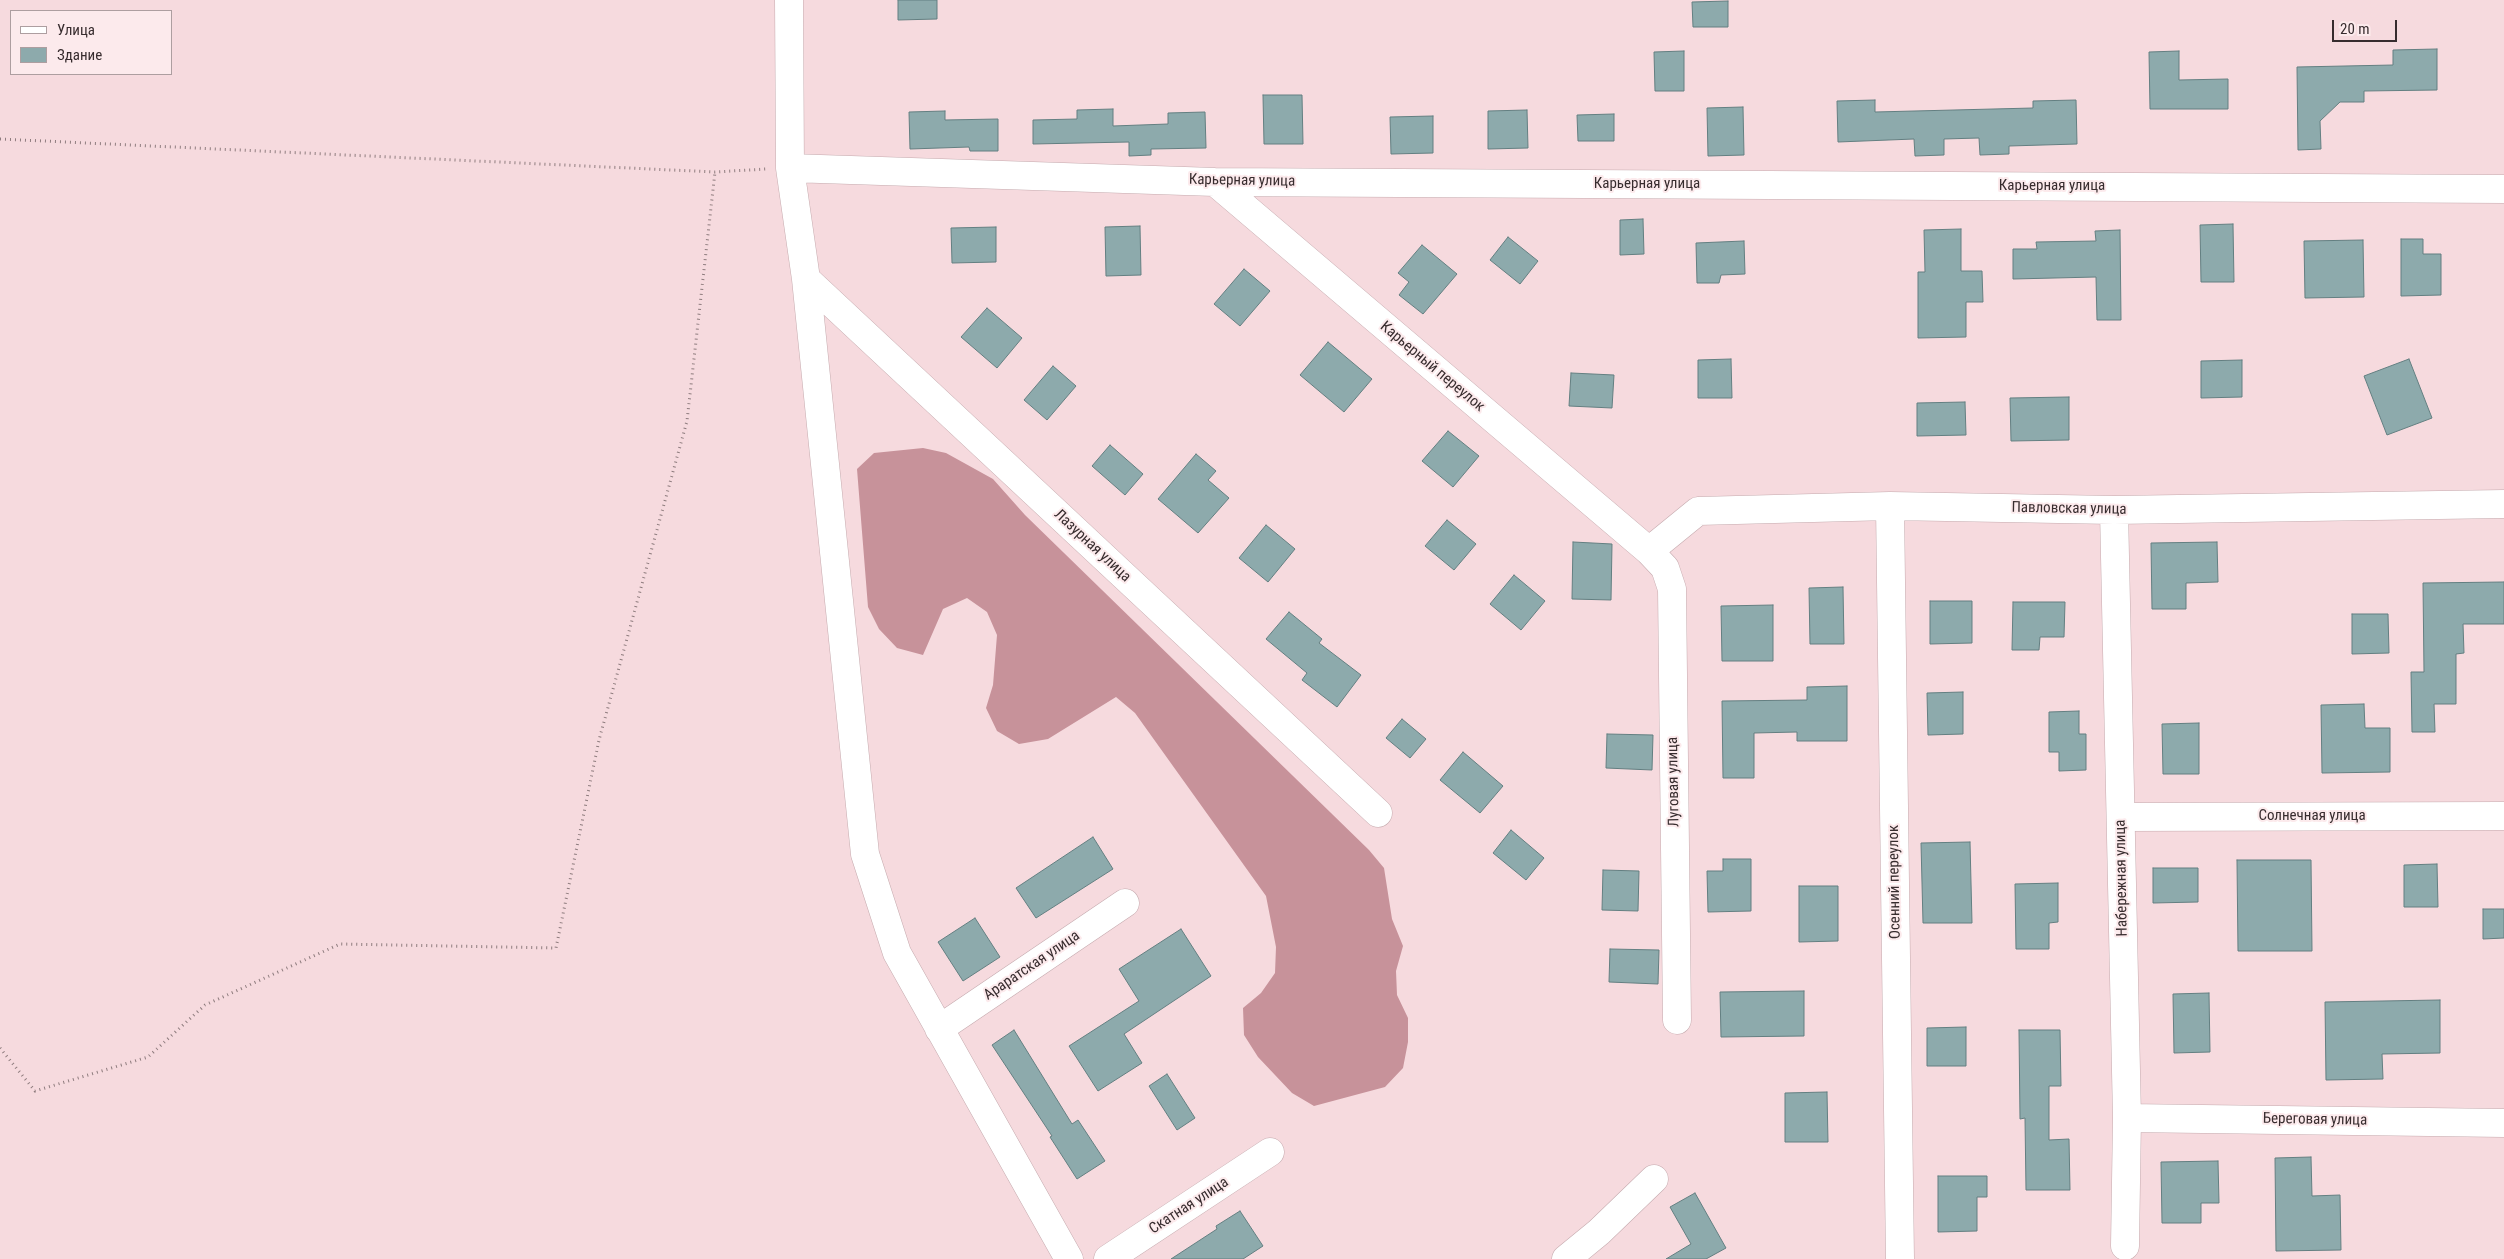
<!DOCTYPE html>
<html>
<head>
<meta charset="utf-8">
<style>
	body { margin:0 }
	#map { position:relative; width:2504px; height:1259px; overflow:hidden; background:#f6dade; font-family:"Roboto Condensed",sans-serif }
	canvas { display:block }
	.legend { position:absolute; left:10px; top:10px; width:162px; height:65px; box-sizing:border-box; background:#fceaec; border:1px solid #ad9ea0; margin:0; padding:6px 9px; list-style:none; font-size:15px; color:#372c2e }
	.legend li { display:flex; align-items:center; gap:10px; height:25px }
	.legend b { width:25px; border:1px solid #ad9ea0 }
	.scale { position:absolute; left:2332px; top:20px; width:65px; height:22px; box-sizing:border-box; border:2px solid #372c2e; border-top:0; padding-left:6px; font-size:15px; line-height:18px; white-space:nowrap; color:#372c2e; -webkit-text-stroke:4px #fceaec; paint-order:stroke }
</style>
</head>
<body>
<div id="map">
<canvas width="2504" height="1259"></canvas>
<ul class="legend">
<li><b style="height:6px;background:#fff"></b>Улица</li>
<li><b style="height:14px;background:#8daaac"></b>Здание</li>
</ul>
<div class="scale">20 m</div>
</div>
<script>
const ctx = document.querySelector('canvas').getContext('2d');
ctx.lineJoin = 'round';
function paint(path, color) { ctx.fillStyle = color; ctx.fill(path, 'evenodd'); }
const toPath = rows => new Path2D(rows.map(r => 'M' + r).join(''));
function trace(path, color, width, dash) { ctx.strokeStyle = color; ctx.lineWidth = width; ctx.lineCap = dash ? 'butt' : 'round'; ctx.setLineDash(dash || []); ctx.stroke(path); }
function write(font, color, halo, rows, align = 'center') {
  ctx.font = font + ' "Roboto Condensed",sans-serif'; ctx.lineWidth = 4; ctx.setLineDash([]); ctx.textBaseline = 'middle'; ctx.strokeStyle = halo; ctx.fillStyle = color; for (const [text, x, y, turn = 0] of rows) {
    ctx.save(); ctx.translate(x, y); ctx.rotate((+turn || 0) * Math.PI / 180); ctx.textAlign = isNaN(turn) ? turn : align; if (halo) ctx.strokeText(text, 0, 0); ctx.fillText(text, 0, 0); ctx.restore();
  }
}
paint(toPath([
	[923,448,946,453,993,479,1025,515,1369,850,1384,868,1392,919,1403,946,1396,971,1397,995,1408,1018,1408,1042,1403,1068,1385,1087,1314,1106,1292,1093,1258,1057,1244,1035,1243,1008,1261,993,1275,973,1276,947,1266,896,1135,713,1116,697,1048,739,1019,744,997,731,986,708,993,685,997,635,987,612,967,598,943,609,923,655,897,648,879,629,868,607,857,469,874,453]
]), '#c7929a');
const building = toPath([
	[898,0,937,0,937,19,898,20,898,0],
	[1728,1,1728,27,1693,27,1692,2,1728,1],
	[2437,49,2437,90,2364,91,2364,102,2340,102,2320,121,2321,149,2298,150,2297,67,2393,65,2393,50,2437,49],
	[1684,51,1684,91,1655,91,1654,52,1684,51],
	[2179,51,2179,80,2228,79,2228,109,2150,109,2149,52,2179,51],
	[1263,95,1302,95,1303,144,1264,144,1263,95],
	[1875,100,1875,112,2033,108,2033,101,2076,100,2077,144,2009,146,2009,154,1980,155,1979,138,1944,139,1944,155,1915,156,1914,139,1838,142,1837,101,1875,100],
	[1743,107,1744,155,1708,156,1707,108,1743,107],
	[1113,109,1113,126,1168,124,1168,113,1205,112,1206,148,1151,149,1151,155,1129,156,1129,142,1033,144,1033,120,1077,119,1077,110,1113,109],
	[1527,110,1528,148,1488,149,1488,111,1527,110],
	[945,111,945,120,998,119,998,151,970,151,969,147,910,149,909,112,945,111],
	[1614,114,1614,141,1578,141,1577,115,1614,114],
	[1433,116,1433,153,1391,154,1390,117,1433,116],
	[1643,219,1644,254,1620,255,1620,220,1643,219],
	[2233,224,2234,282,2201,282,2200,225,2233,224],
	[1140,226,1141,275,1106,276,1105,227,1140,226],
	[996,227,996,262,952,263,951,228,996,227],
	[1961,229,1961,271,1982,271,1983,302,1966,302,1966,337,1918,338,1918,272,1925,272,1924,230,1961,229],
	[2120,230,2121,320,2097,320,2096,277,2013,279,2013,249,2037,249,2036,242,2096,241,2095,231,2120,230],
	[1508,237,1538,261,1520,284,1490,260,1508,237],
	[2401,239,2423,239,2423,254,2441,254,2441,295,2401,296,2401,239],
	[2363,240,2364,297,2305,298,2304,241,2363,240],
	[1744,241,1745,274,1721,275,1719,283,1697,283,1696,243,1744,241],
	[1422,245,1457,274,1423,314,1399,295,1409,282,1398,273,1422,245],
	[1244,269,1270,291,1240,326,1214,304,1244,269],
	[987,308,1022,338,997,368,961,337,987,308],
	[1328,342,1372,379,1344,412,1300,375,1328,342],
	[1731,359,1732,398,1698,398,1698,360,1731,359],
	[2409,359,2432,418,2387,435,2364,376,2409,359],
	[2242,360,2242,397,2201,398,2201,361,2242,360],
	[1053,366,1076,386,1047,420,1024,400,1053,366],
	[1571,373,1614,375,1612,408,1569,406,1571,373],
	[2069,397,2069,440,2011,441,2010,398,2069,397],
	[1965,402,1966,435,1917,436,1917,403,1965,402],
	[1448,431,1479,456,1453,487,1422,461,1448,431],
	[1110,445,1143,474,1125,495,1092,466,1110,445],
	[1196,454,1216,471,1208,480,1229,498,1198,533,1158,499,1196,454],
	[1447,520,1476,544,1454,570,1425,546,1447,520],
	[1266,525,1295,549,1268,582,1239,558,1266,525],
	[1573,542,1612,544,1611,600,1572,599,1573,542],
	[2217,542,2218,582,2186,583,2186,609,2152,609,2151,543,2217,542],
	[1514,575,1545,601,1521,630,1490,604,1514,575],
	[2504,582,2504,624,2463,624,2464,653,2456,654,2456,704,2434,704,2435,732,2412,732,2411,672,2424,672,2423,583,2504,582],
	[1843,587,1844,644,1810,644,1809,588,1843,587],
	[1930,601,1972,601,1972,643,1930,644,1930,601],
	[2013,602,2065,602,2064,637,2040,637,2039,650,2012,650,2013,602],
	[1773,605,1773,661,1722,661,1721,606,1773,605],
	[1289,612,1322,639,1319,643,1361,675,1337,707,1302,680,1307,673,1266,639,1289,612],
	[2352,614,2388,614,2389,653,2352,654,2352,614],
	[1847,686,1847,741,1797,741,1797,732,1754,733,1754,778,1723,778,1722,701,1807,700,1807,687,1847,686],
	[1963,692,1963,734,1928,735,1927,693,1963,692],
	[2364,704,2365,728,2390,728,2390,772,2322,773,2321,705,2364,704],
	[2079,711,2079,734,2086,734,2086,770,2059,771,2059,752,2049,752,2049,712,2079,711],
	[1402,719,1426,739,1410,758,1386,738,1402,719],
	[2199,723,2199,774,2163,774,2162,724,2199,723],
	[1607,734,1653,735,1652,770,1606,768,1607,734],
	[1463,752,1503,786,1480,813,1440,780,1463,752],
	[1511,830,1544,858,1526,880,1493,853,1511,830],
	[1093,837,1113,869,1036,918,1016,888,1093,837],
	[1970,842,1972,923,1923,923,1921,843,1970,842],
	[1723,859,1751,859,1751,911,1708,912,1707,871,1723,871,1723,859],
	[2237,860,2311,860,2312,951,2238,951,2237,860],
	[2437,864,2438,907,2404,907,2404,865,2437,864],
	[2153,868,2198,868,2198,902,2153,903,2153,868],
	[1603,870,1639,871,1638,911,1602,910,1603,870],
	[2058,883,2058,922,2049,923,2049,949,2016,949,2015,884,2058,883],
	[1799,886,1838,886,1838,941,1799,942,1799,886],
	[2483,909,2504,909,2504,938,2483,939,2483,909],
	[975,918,1000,957,963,981,938,942,975,918],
	[1181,929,1211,976,1124,1034,1142,1063,1098,1091,1069,1046,1139,1001,1119,969,1181,929],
	[1610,949,1659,950,1658,984,1609,982,1610,949],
	[1804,991,1804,1036,1721,1037,1720,992,1804,991],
	[2209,993,2210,1052,2174,1053,2173,994,2209,993],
	[2440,1000,2440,1053,2382,1054,2383,1079,2326,1080,2325,1002,2440,1000],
	[1966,1027,1966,1066,1927,1066,1927,1028,1966,1027],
	[1014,1030,1072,1124,1078,1120,1105,1161,1077,1179,1050,1137,1052,1136,992,1045,1014,1030],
	[2019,1030,2060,1030,2061,1086,2049,1086,2049,1140,2069,1139,2070,1190,2026,1190,2025,1118,2020,1119,2019,1030],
	[1167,1074,1195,1118,1177,1130,1149,1086,1167,1074],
	[1827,1092,1828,1142,1785,1142,1785,1093,1827,1092],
	[2311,1157,2312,1196,2340,1195,2341,1250,2276,1251,2275,1158,2311,1157],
	[2218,1161,2219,1203,2201,1203,2201,1223,2162,1223,2161,1162,2218,1161],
	[1938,1176,1987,1176,1987,1197,1977,1197,1977,1231,1938,1232,1938,1176],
	[1695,1193,1726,1248,1706,1259,1666,1259,1691,1244,1670,1207,1695,1193],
	[1240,1211,1263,1246,1243,1259,1171,1259,1217,1229,1216,1226,1240,1211]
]);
paint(building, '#8daaac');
trace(building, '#637f81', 1);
const minor = toPath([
	[789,0,790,168,806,279,865,854,897,953,1069,1259],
	[790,168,1215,182,2504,189],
	[1215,182,1649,551,1665,568,1672,589,1677,1020],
	[806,279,1378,813],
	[1890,506,1900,1259],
	[2114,510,2127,1118,2125,1246],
	[1649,551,1698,511,1890,506,2114,510,2504,504],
	[2121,817,2504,816],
	[939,1029,1125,903],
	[2127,1118,2504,1123],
	[1108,1259,1270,1152],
	[1566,1259,1599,1232,1654,1179]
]);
trace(minor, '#c5aaae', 29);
trace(toPath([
	[0,139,715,172,766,169],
	[0,1048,35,1091,148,1057,205,1005,340,944,556,948,599,740,687,421,715,172]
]), '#8e7c7e', 3, [1, 4]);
trace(minor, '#fff', 28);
write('15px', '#372c2e', '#fceaec', [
	["Карьерная улица",1242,181,1],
	["Карьерная улица",1647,184],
	["Карьерная улица",2052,186],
	["Карьерный переулок",1432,367,40],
	["Павловская улица",2069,509,1],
	["Лазурная улица",1092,546,43],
	["Луговая улица",1674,782,-91],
	["Солнечная улица",2312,816],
	["Набережная улица",2122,878,-91],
	["Осенний переулок",1895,882,-91],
	["Араратская улица",1032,966,-34],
	["Береговая улица",2315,1120,1],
	["Скатная улица",1189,1206,-33]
]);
</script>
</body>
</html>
